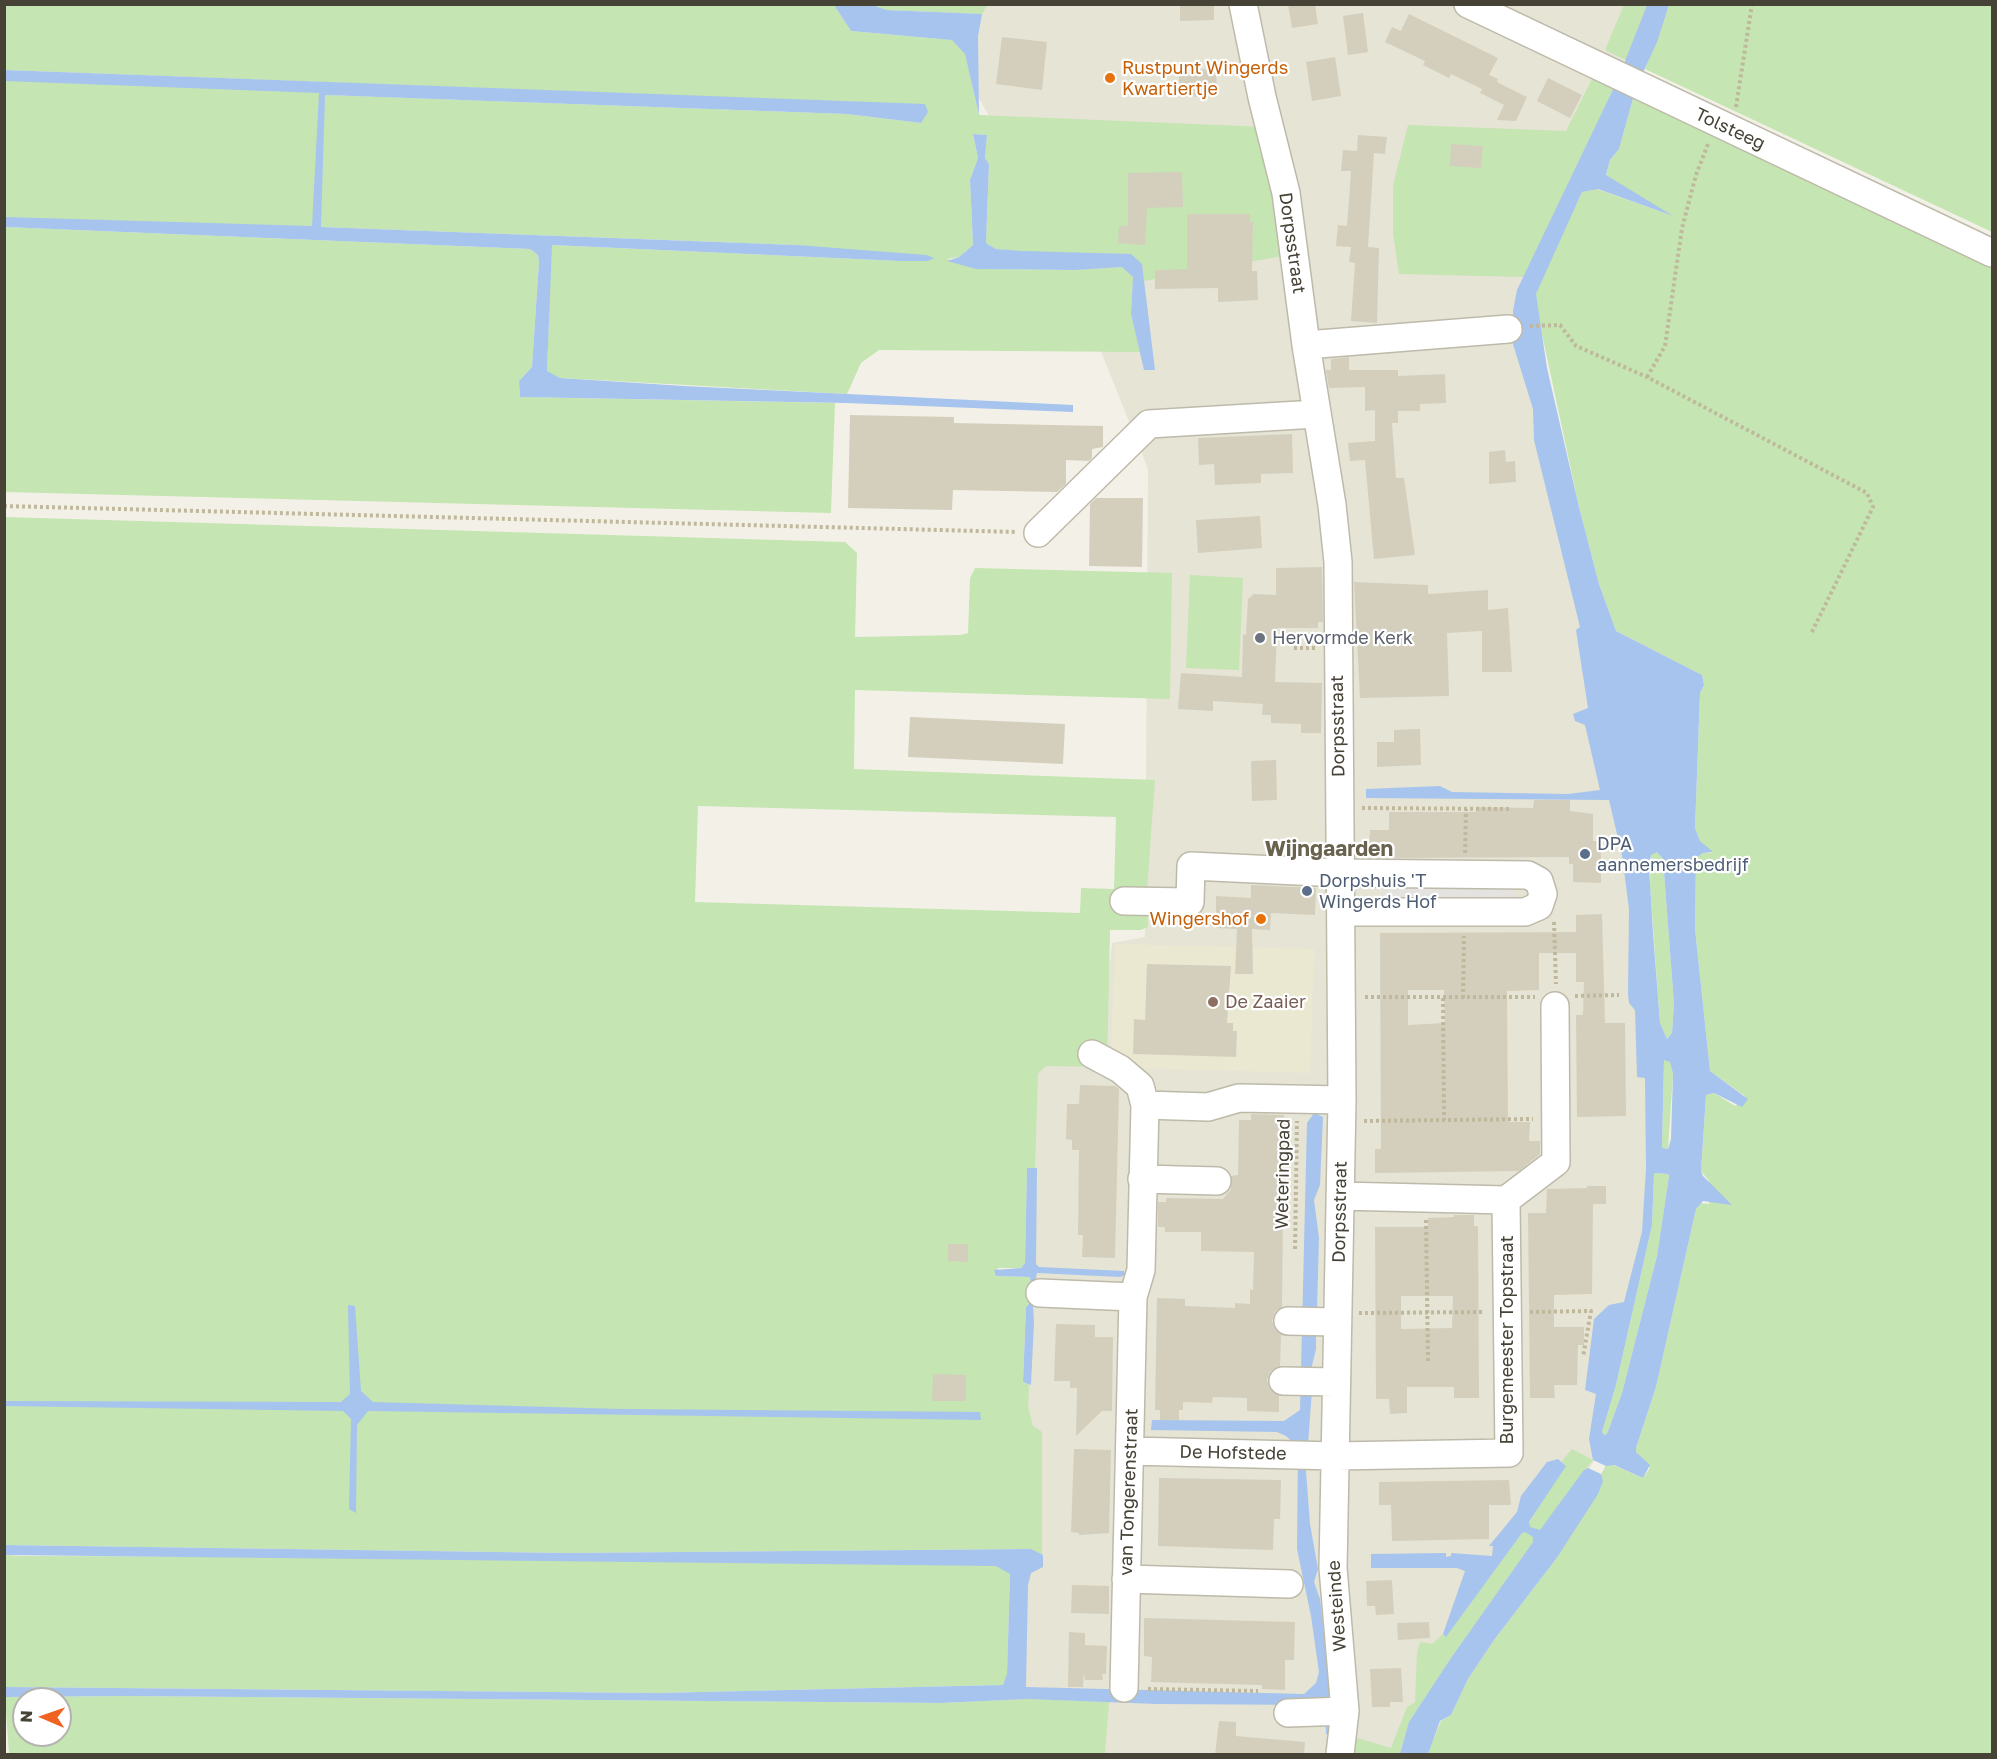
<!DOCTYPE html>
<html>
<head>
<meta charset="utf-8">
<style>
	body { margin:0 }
	#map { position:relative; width:1997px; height:1759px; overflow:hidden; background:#f3f1e7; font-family:"Golos Text",sans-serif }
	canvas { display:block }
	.frame { position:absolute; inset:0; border:6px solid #464236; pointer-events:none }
	.north { position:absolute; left:12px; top:1687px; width:60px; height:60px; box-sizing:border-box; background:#fff; border:2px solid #b5b3af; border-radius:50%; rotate:272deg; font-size:16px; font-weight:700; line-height:24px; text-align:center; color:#464236 }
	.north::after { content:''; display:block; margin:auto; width:21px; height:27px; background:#f06321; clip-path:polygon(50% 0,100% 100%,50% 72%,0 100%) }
</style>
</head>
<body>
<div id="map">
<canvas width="1997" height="1759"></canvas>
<div class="frame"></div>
<div class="north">N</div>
</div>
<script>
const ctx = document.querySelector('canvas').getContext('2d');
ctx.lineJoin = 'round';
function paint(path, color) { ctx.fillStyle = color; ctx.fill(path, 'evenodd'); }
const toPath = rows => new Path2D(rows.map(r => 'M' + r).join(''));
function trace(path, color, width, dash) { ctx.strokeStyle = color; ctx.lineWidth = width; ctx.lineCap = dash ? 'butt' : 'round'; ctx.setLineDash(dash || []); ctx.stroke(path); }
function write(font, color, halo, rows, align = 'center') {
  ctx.font = font + ' "Golos Text",sans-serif'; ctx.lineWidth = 4.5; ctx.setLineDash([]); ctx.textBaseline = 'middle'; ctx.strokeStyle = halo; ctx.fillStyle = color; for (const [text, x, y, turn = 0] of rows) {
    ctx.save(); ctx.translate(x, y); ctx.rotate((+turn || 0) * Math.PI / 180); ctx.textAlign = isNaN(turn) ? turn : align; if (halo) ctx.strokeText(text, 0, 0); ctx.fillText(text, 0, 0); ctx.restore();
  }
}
paint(toPath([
	[926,5,1652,5,1526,310,1608,699,1647,1079,1646,1223,1596,1458,1400,1754,1012,1754,1036,1061,1099,1064,1112,943,1145,937,1148,469,1076,289,989,116]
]), '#e6e4d5');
paint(toPath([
	[1115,944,1314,949,1310,1073,1138,1068,1111,1055]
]), '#ebe8d2');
paint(toPath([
	[5,5,834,5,851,31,952,40,965,54,979,115,1266,127,1288,255,1144,281,1142,264,996,249,986,243,989,164,985,158,987,135,973,134,978,158,970,180,973,245,959,257,947,259,976,269,1075,270,1122,267,1133,277,1131,314,1140,352,879,350,861,363,847,394,560,378,547,372,551,245,900,261,797,245,321,227,321,220,320,229,5,218,5,77,326,90,327,95,847,114,921,123,925,105,5,70],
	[872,5,987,5,982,14,887,10],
	[1624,5,1647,5,1626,60,1605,50],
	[1669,5,1992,5,1992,232,1645,69],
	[1597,69,1618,79,1524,277,1399,274,1393,234,1393,186,1408,125,1566,131],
	[1636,88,1729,141,1992,266,1992,1754,1427,1754,1441,1721,1451,1715,1468,1679,1494,1640,1556,1559,1606,1465,1613,1465,1643,1478,1650,1468,1636,1452,1636,1448,1656,1387,1696,1209,1700,1203,1709,1204,1709,1181,1701,1171,1706,1095,1714,1093,1735,1106,1745,1096,1710,1071,1695,929,1696,858,1703,853,1712,853,1700,841,1695,828,1700,693,1704,685,1702,675,1616,631,1599,584,1579,507,1536,306,1536,294,1542,277,1582,192,1597,189,1670,215,1606,176,1610,160,1619,149],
	[5,227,530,249,538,255,539,262,532,367,519,381,520,397,835,403,831,513,5,492],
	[5,517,845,542,857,553,855,637,960,635,968,633,970,578,975,568,1172,573,1170,699,855,690,854,769,1155,780,1147,890,1148,927,1141,930,1110,930,1107,1067,1046,1066,1038,1074,1035,1168,1027,1168,1025,1263,1021,1268,998,1268,996,1276,1031,1277,1030,1303,1026,1307,1023,1382,1029,1385,1028,1406,1033,1426,1042,1432,1042,1555,1031,1549,566,1553,5,1545],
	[698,806,1116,817,1114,889,1081,888,1080,913,695,902],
	[1190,575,1243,578,1239,670,1186,668],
	[1657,851,1663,859,1674,1004,1672,1033,1667,1039,1660,1023,1650,885,1651,855],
	[1664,1060,1670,1061,1673,1074,1668,1149,1662,1148],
	[1654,1173,1668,1174,1669,1176,1657,1256,1622,1393,1607,1434,1604,1435,1602,1432,1616,1385,1652,1225],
	[1572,1449,1593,1460,1540,1530,1536,1531,1529,1527,1529,1523,1565,1466,1562,1461],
	[1525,1532,1533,1537,1533,1542,1451,1658,1409,1722,1400,1754,1348,1754,1354,1737,1391,1748,1407,1707,1415,1702,1417,1654,1420,1642,1432,1644,1443,1634,1446,1637,1522,1533],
	[5,1555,21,1556,1024,1559,998,1566,1010,1573,1007,1675,1003,1685,658,1693,5,1687],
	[126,1696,941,1703,1028,1699,1109,1702,1105,1754,9,1754,5,1697],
	[24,1699,60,1699,60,1735,24,1735]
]), '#c5e5b2');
paint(toPath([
	[1393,881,1521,882,1512,890,1517,897,1508,907,1370,907]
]), '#e4e3df');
paint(toPath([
	[834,5,872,5,887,10,982,14,978,36,979,115,965,54,952,40,851,31],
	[1647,5,1669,5,1657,42,1636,88,1619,149,1610,160,1606,175,1673,216,1598,189,1582,192,1536,294,1547,368,1579,507,1599,584,1616,631,1702,675,1704,685,1700,693,1695,828,1700,841,1713,852,1703,853,1696,858,1695,929,1710,1071,1748,1099,1742,1107,1714,1093,1706,1095,1701,1171,1703,1176,1732,1205,1703,1201,1696,1209,1656,1387,1636,1448,1636,1452,1650,1465,1643,1478,1614,1465,1606,1466,1593,1460,1589,1439,1596,1394,1585,1390,1594,1319,1609,1305,1624,1302,1642,1232,1646,1169,1645,1078,1637,1077,1635,1010,1629,1003,1628,994,1629,909,1622,855,1609,800,1366,798,1366,789,1440,786,1452,792,1568,794,1600,790,1585,725,1575,721,1573,714,1588,708,1576,630,1580,627,1534,440,1533,409,1513,344,1513,311,1517,290,1618,79],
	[1657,852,1663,859,1674,1004,1672,1033,1667,1039,1660,1023,1653,933,1649,867,1651,855],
	[1664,1060,1670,1062,1673,1074,1671,1139,1668,1149,1662,1148],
	[1654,1173,1668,1174,1669,1176,1657,1256,1622,1393,1607,1434,1604,1435,1602,1432,1616,1385,1652,1225],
	[5,70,925,104,928,112,921,123,847,114,325,95,321,227,797,245,926,255,934,258,928,261,900,261,552,245,547,371,560,378,684,386,1073,405,1073,412,846,403,520,397,519,381,532,367,539,262,538,255,530,249,5,227,5,217,312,226,319,93,5,81],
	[973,134,987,135,985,158,989,164,986,243,996,249,1022,251,1131,254,1142,264,1155,370,1144,370,1131,314,1133,277,1122,267,1075,270,976,269,947,261,959,257,973,245,970,180,978,158],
	[1314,1113,1323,1117,1320,1185,1314,1200,1319,1238,1317,1309,1313,1329,1316,1336,1316,1349,1310,1374,1312,1390,1306,1471,1310,1524,1318,1569,1314,1582,1320,1599,1332,1704,1330,1734,1326,1734,1325,1707,1322,1705,1157,1704,1028,1699,941,1703,126,1696,5,1697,6,1687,658,1693,1003,1685,1007,1674,1010,1574,996,1566,5,1555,5,1545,566,1553,1031,1549,1043,1555,1043,1567,1031,1573,1028,1585,1026,1687,1304,1694,1316,1683,1319,1672,1311,1616,1297,1549,1298,1447,1286,1436,1277,1432,1151,1430,1152,1420,1284,1421,1300,1410,1307,1123],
	[1027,1168,1037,1168,1036,1264,1039,1267,1124,1271,1125,1275,1120,1277,1037,1273,1034,1287,1031,1287,1030,1277,996,1276,994,1270,1021,1268,1025,1263],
	[1030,1303,1033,1305,1034,1322,1031,1385,1023,1382,1026,1307],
	[348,1305,355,1306,361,1391,373,1402,622,1409,980,1412,981,1420,368,1411,357,1425,356,1513,349,1509,351,1419,343,1411,5,1406,5,1401,341,1402,350,1394],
	[1558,1459,1566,1466,1529,1522,1530,1527,1540,1530,1584,1470,1588,1468,1601,1474,1603,1481,1598,1494,1556,1559,1494,1640,1468,1679,1451,1715,1440,1721,1428,1754,1400,1754,1409,1722,1451,1658,1533,1542,1533,1537,1525,1532,1522,1533,1446,1637,1443,1634,1465,1571,1457,1568,1371,1568,1371,1554,1446,1553,1446,1557,1451,1556,1451,1553,1492,1556,1493,1546,1489,1546,1517,1512,1521,1496,1547,1462]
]), '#a6c4ed');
paint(toPath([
	[1180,4,1214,4,1214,20,1180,21],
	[1288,4,1315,4,1318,24,1292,28],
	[1363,13,1368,52,1348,55,1343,16],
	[1409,14,1498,58,1489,75,1498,79,1497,82,1527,97,1516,121,1497,120,1504,105,1480,93,1482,89,1451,74,1449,78,1423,65,1425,61,1385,42,1392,27,1401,31],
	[1002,37,1047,42,1042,90,996,84],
	[1335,57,1341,96,1312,101,1306,62],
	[1216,69,1217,96,1179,97,1179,70],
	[1548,78,1582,95,1570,118,1537,101],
	[1358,135,1387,137,1385,154,1374,153,1368,247,1379,248,1377,323,1351,321,1355,263,1349,262,1351,247,1336,246,1338,225,1347,226,1349,200,1351,171,1341,171,1343,150,1357,151],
	[1451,144,1483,146,1481,168,1450,166],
	[1182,172,1183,207,1147,208,1145,245,1118,243,1119,226,1128,226,1128,173],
	[1187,214,1250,214,1250,222,1253,221,1252,271,1257,271,1258,300,1218,302,1218,288,1155,289,1155,270,1187,269],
	[1349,357,1349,370,1398,370,1398,376,1445,374,1446,403,1420,404,1420,411,1398,411,1398,423,1392,423,1396,478,1404,478,1415,555,1374,559,1365,460,1350,461,1348,443,1375,441,1375,410,1365,411,1365,387,1329,388,1326,370,1331,370,1331,359],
	[850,415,954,417,954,423,1103,426,1103,447,1092,449,1092,458,1089,461,1066,460,1066,484,1057,492,953,490,952,510,848,508],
	[1292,434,1293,473,1261,474,1261,483,1215,485,1214,464,1199,465,1198,438],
	[1505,450,1506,462,1515,461,1516,482,1489,484,1489,452],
	[1096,498,1143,498,1142,567,1089,566,1090,504],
	[1260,516,1262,548,1198,553,1196,520],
	[1322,567,1323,622,1318,622,1318,628,1277,628,1275,682,1322,683,1321,733,1301,733,1301,724,1271,723,1271,715,1262,715,1263,704,1213,701,1213,711,1178,709,1181,673,1242,677,1243,634,1246,635,1248,599,1254,594,1276,595,1276,568],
	[1354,582,1428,585,1428,594,1488,590,1488,610,1508,608,1512,672,1482,672,1482,631,1447,633,1449,696,1360,698],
	[910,717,1065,724,1063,764,908,757],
	[1420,729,1421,765,1377,767,1377,742,1394,742,1394,730],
	[1276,760,1277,800,1252,801,1251,761],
	[1534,800,1570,800,1570,811,1593,814,1593,841,1601,841,1601,883,1573,882,1573,864,1569,864,1569,857,1376,858,1376,849,1369,848,1370,830,1389,830,1389,812,1476,812,1476,807,1533,808],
	[1251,885,1316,888,1315,915,1271,913,1270,930,1252,929,1253,974,1235,974,1237,929,1216,928,1216,896,1251,898],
	[1602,914,1605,1023,1625,1023,1626,1116,1577,1117,1576,1015,1583,1015,1584,982,1576,982,1576,953,1539,953,1539,990,1507,991,1508,1122,1530,1122,1529,1141,1540,1141,1540,1154,1519,1171,1375,1173,1375,1149,1381,1149,1380,933,1576,932,1576,915],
	[1408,990,1444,990,1445,1023,1408,1025],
	[1147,964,1231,966,1227,1023,1233,1023,1233,1031,1237,1031,1236,1057,1133,1054,1134,1019,1145,1020],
	[1080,1085,1115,1086,1119,1089,1115,1258,1082,1257,1083,1235,1078,1235,1079,1150,1072,1150,1072,1140,1066,1139,1067,1104,1079,1104],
	[1251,1114,1284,1115,1282,1307,1275,1312,1272,1321,1275,1329,1281,1335,1280,1366,1270,1372,1267,1380,1270,1389,1279,1396,1279,1412,1247,1411,1247,1398,1213,1397,1212,1403,1183,1402,1183,1410,1179,1410,1179,1420,1160,1420,1160,1410,1155,1410,1157,1298,1185,1299,1185,1306,1235,1308,1235,1303,1250,1304,1250,1289,1253,1290,1254,1252,1201,1251,1201,1232,1165,1232,1165,1227,1158,1227,1158,1202,1166,1202,1166,1198,1223,1199,1231,1189,1231,1176,1238,1175,1239,1120,1251,1120],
	[1587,1186,1606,1186,1606,1204,1593,1204,1592,1294,1554,1295,1554,1327,1584,1327,1584,1345,1578,1345,1577,1385,1554,1385,1555,1398,1530,1398,1528,1213,1546,1213,1547,1189,1587,1188],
	[1454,1215,1474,1215,1474,1226,1478,1226,1479,1398,1454,1398,1454,1387,1407,1387,1407,1413,1390,1414,1389,1399,1376,1399,1375,1227,1428,1227,1428,1218,1454,1217],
	[1401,1296,1453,1296,1452,1328,1401,1329],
	[948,1244,968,1244,968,1262,948,1261],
	[1056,1324,1095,1325,1095,1337,1113,1337,1112,1411,1102,1411,1076,1436,1077,1388,1070,1388,1070,1381,1054,1381],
	[933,1374,966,1375,966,1401,932,1401],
	[1074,1449,1111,1450,1109,1533,1079,1535,1079,1533,1071,1532],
	[1159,1478,1281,1480,1280,1519,1274,1519,1273,1550,1158,1546],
	[1509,1480,1511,1505,1489,1505,1489,1539,1392,1541,1391,1505,1379,1505,1379,1482],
	[1392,1580,1394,1614,1376,1615,1375,1606,1367,1606,1366,1581],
	[1072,1585,1109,1586,1109,1614,1071,1613],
	[1144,1618,1295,1622,1294,1660,1285,1660,1285,1690,1262,1689,1262,1685,1151,1682,1152,1657,1144,1656],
	[1429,1622,1430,1638,1398,1640,1397,1623],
	[1069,1632,1085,1633,1085,1645,1107,1646,1106,1674,1102,1674,1103,1680,1085,1680,1084,1673,1083,1687,1068,1687],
	[1401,1668,1403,1702,1390,1702,1390,1707,1372,1707,1370,1669],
	[1219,1721,1236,1722,1236,1736,1305,1742,1304,1755,1215,1755]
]), '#d4cfbd');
const minor = toPath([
	[1243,4,1262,97,1286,193,1306,345,1332,505,1338,562,1342,1100,1333,1568,1345,1711,1340,1754],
	[1468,4,1992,253],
	[1306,345,1508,329],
	[1038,533,1149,424,1316,414],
	[1124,901,1190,902,1191,866,1340,873,1528,875,1539,881,1543,894,1539,906,1525,912,1342,912],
	[1092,1054,1120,1069,1140,1086,1145,1105],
	[1142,1179,1217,1181],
	[1340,1196,1506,1200,1556,1162,1555,1006],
	[1040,1293,1133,1297],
	[1288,1321,1337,1322],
	[1283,1381,1335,1382],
	[1130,1451,1336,1456,1509,1453,1506,1200],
	[1126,1579,1289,1584],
	[1124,1688,1133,1297,1141,1270,1145,1105,1208,1107,1239,1098,1342,1100],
	[1288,1713,1345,1711]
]);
trace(minor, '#bebaaa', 30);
trace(toPath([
	[1736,107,1752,4],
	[1530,326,1560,325,1576,346,1647,377,1867,493,1873,507,1812,632],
	[1647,377,1665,346,1682,228,1696,175,1708,144],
	[4,506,1017,532],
	[1294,648,1315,648],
	[1362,808,1512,809],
	[1465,853,1466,809],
	[1554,922,1556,984],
	[1575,996,1619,995],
	[1365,997,1535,997],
	[1443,998,1444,1120],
	[1463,998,1464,936],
	[1364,1121,1533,1119],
	[1426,1220,1428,1361],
	[1295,1249,1297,1121],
	[1530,1312,1591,1311,1583,1357],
	[1359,1313,1483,1312],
	[1148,1689,1258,1691]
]), '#bfb89c', 4, [3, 3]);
trace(minor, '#fff', 27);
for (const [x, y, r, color] of [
	[1110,78,6,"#e8710a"],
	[1260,638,6,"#6b7280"],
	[1585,854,6,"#5c6f8a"],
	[1307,891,6,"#5c6f8a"],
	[1261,919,6,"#e8710a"],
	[1213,1002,6,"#8d6e63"]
]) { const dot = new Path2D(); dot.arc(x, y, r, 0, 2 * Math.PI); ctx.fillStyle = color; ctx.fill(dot); trace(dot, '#fff', 2); }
write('18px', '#c56008', '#fff', [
	["Rustpunt Wingerds",1122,68],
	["Kwartiertje",1122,89],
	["Wingershof",1249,919,"right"]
], 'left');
write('18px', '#464236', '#fff', [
	["Tolsteeg",1730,129,25],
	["Dorpsstraat",1292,243,82],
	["Dorpsstraat",1338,726,-91],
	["Weteringpad",1283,1174,-89],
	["Dorpsstraat",1340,1212,-89],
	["Burgemeester Topstraat",1507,1340,-90],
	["De Hofstede",1233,1453,1],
	["van Tongerenstraat",1129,1492,-88],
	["Westeinde",1337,1606,-94]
]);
write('18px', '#5b616d', '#fff', [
	["Hervormde Kerk",1272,638]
], 'left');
write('18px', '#4e5e75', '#fff', [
	["DPA",1597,844],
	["aannemersbedrijf",1597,865],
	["Dorpshuis 'T",1319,881],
	["Wingerds Hof",1319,902]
], 'left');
write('18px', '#785e54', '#fff', [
	["De Zaaier",1225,1002]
], 'left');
write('bold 21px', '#68624e', '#fff', [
	["Wijngaarden",1329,849]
]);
</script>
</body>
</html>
